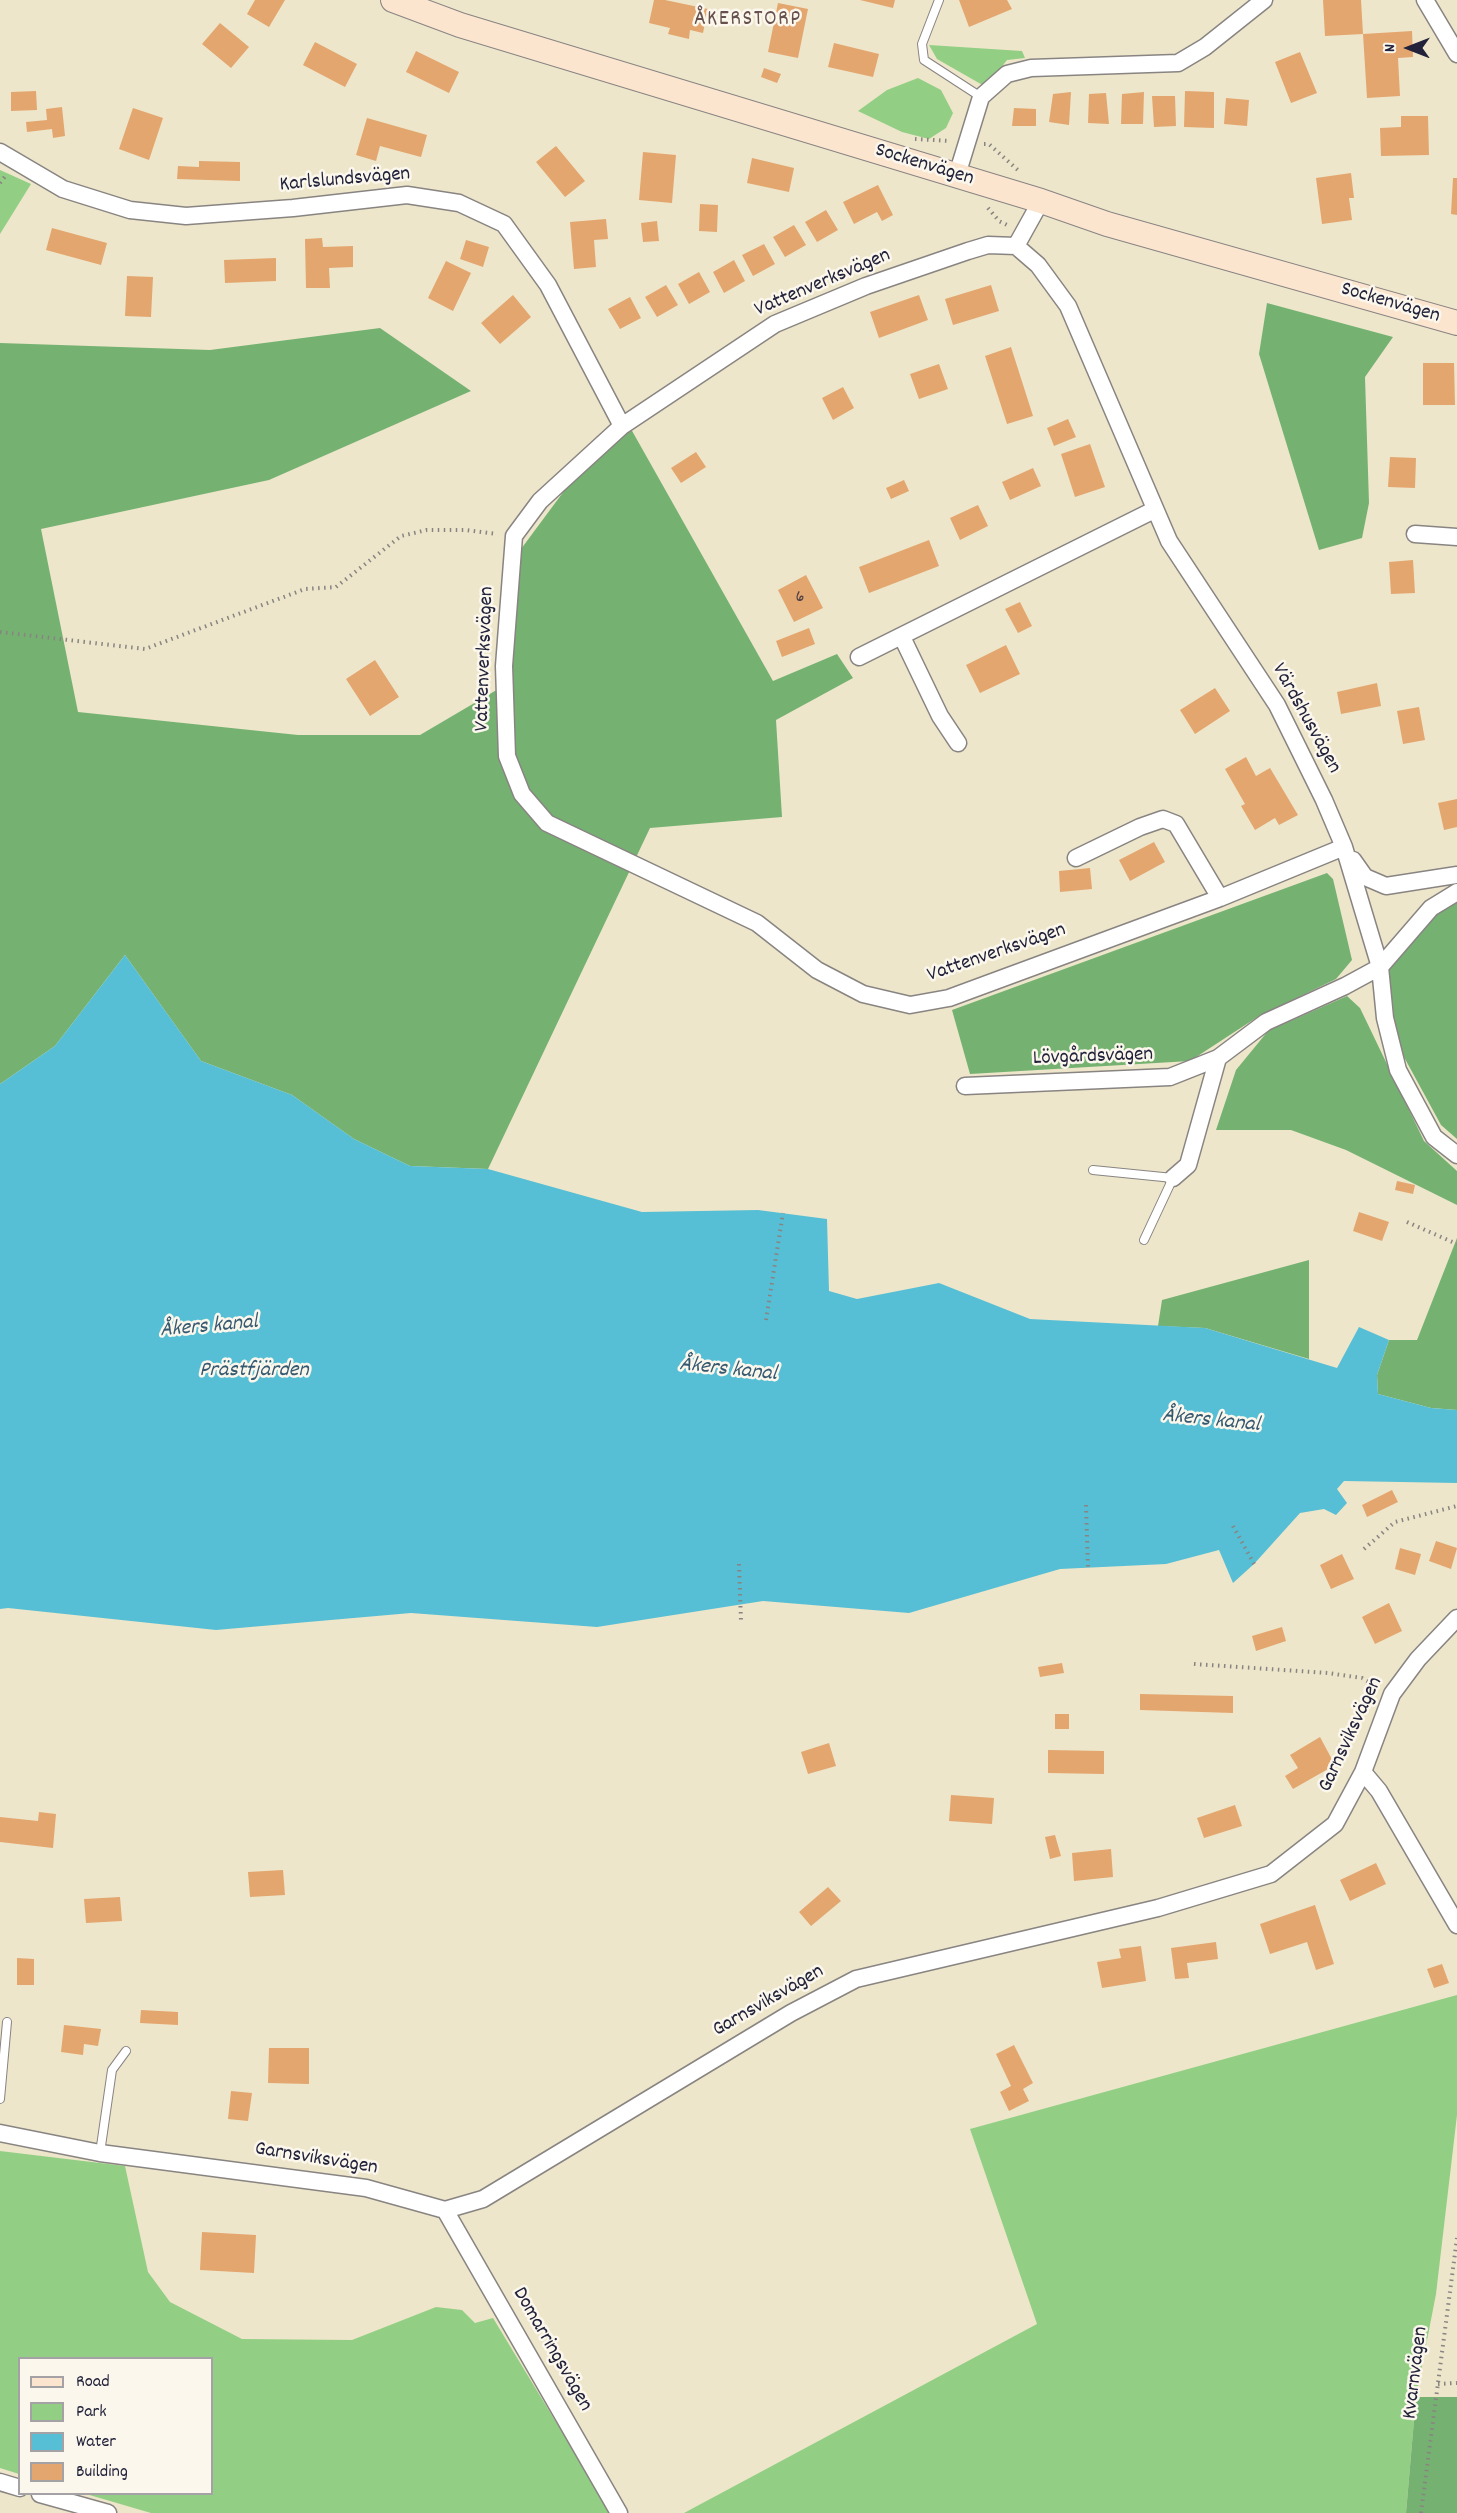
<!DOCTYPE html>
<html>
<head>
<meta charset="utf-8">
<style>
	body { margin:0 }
	#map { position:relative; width:1457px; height:2513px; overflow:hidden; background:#eee6ca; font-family:Dekko,sans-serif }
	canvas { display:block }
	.legend { position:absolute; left:18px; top:2357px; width:195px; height:138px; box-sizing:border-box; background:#fbf7ec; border:2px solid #a4a2a5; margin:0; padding:8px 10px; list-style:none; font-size:18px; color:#22223b }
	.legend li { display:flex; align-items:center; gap:12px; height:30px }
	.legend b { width:30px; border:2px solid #a4a2a5 }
	.north { position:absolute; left:1379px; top:18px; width:60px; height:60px; -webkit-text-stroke:4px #fbf7ec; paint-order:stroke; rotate:270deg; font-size:16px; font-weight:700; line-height:24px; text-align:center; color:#22223b }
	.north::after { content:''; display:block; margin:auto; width:21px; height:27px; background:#22223b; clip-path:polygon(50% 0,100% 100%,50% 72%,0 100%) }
</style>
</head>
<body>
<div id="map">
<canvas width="1457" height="2513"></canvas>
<ul class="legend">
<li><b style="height:8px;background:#fbe5cf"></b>Road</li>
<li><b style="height:16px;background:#92cf84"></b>Park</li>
<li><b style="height:16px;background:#57bfd5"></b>Water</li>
<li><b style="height:16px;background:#e3a66f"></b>Building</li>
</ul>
<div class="north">N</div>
</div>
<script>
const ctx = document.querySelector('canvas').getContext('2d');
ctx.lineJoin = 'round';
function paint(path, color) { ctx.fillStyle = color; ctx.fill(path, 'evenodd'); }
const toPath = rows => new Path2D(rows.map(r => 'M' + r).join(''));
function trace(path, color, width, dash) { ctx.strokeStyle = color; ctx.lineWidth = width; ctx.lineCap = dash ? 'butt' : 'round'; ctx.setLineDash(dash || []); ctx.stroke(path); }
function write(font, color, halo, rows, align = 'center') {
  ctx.font = font + ' Dekko,sans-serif'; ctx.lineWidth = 5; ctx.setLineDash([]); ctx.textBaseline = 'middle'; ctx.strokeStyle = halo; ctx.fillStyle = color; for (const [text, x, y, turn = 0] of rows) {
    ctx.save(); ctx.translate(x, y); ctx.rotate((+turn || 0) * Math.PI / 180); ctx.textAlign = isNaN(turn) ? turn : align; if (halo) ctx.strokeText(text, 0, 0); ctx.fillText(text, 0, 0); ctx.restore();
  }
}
paint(toPath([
	[929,45,1022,51,1025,58,1007,60,986,87,937,59],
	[918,78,941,90,953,113,946,128,929,139,902,132,858,111,887,90],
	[0,170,31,184,0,234],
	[1457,1995,1457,2115,1436,2294,1416,2397,1406,2513,684,2513,1037,2324,970,2129],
	[0,2151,125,2166,148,2272,170,2302,242,2339,352,2340,436,2307,462,2310,475,2323,493,2318,611,2513,151,2513,86,2494,212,2494,212,2358,20,2358,19,2474,0,2468]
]), '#92cf84');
paint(toPath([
	[1267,303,1393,337,1365,377,1369,503,1362,538,1319,550,1259,354],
	[380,328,471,391,269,480,41,529,78,712,298,735,420,735,505,685,521,549,567,487,631,429,773,681,837,654,853,678,776,720,782,817,650,828,488,1169,410,1166,354,1139,292,1095,201,1061,125,955,55,1046,0,1084,0,343,210,350],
	[1327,873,1333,879,1352,960,1336,979,1259,1016,1190,1061,970,1074,952,1010],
	[1457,895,1457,1139,1441,1125,1404,1057,1376,988,1394,942],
	[1347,996,1360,1008,1424,1141,1457,1171,1457,1205,1346,1150,1291,1130,1216,1130,1236,1070,1268,1031],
	[1457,1238,1457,1410,1431,1408,1378,1394,1377,1375,1389,1340,1417,1340],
	[1309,1260,1309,1359,1205,1328,1158,1326,1162,1300],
	[1416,2397,1457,2397,1457,2513,1406,2513]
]), '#75b272');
paint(toPath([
	[125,955,201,1061,292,1095,354,1139,410,1166,488,1169,642,1212,758,1210,827,1219,829,1291,857,1299,939,1283,1030,1319,1205,1328,1337,1368,1359,1327,1389,1340,1377,1375,1378,1394,1431,1408,1457,1410,1457,1483,1344,1481,1337,1489,1347,1503,1336,1515,1324,1509,1300,1513,1254,1564,1233,1583,1219,1550,1166,1564,1060,1569,909,1613,763,1601,597,1627,411,1613,216,1630,8,1608,0,1609,0,1084,55,1046]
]), '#57bfd5');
paint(toPath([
	[255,0,285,0,269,27,247,14],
	[654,0,665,0,708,9,703,33,690,30,689,39,668,34,670,28,649,23],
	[860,0,895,0,893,8],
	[959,0,1007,0,1012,9,969,27],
	[1323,0,1361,0,1363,34,1325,36],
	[778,3,808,9,798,58,768,52],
	[220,23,249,47,231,68,202,44],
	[1412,31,1413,57,1398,58,1400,96,1367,98,1363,34],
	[315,42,357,64,345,87,303,65],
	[834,43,879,54,873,77,828,67],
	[416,51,459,72,449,93,406,72],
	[1300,52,1317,93,1291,103,1275,62],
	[764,68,781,74,777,83,761,77],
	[36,91,37,110,11,111,11,92],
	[1185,91,1214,92,1214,128,1184,127],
	[1071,92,1069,125,1049,122,1053,94],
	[1144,92,1143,124,1121,124,1122,94],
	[1106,93,1109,124,1088,123,1089,94],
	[1152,96,1175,96,1176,126,1154,127],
	[1226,98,1249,100,1247,126,1224,124],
	[62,107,65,136,53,138,52,129,27,132,26,122,47,120,46,109],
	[133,108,163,118,149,160,119,149],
	[1014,108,1036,109,1036,126,1012,126],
	[1401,116,1428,116,1429,155,1381,156,1380,128,1401,127],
	[367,118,427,135,421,157,380,146,376,161,356,155],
	[556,146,585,181,565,197,536,162],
	[643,152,676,155,672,203,639,200],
	[752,158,794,168,789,192,747,183],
	[199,161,240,162,240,181,177,179,178,166,199,167],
	[1351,173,1354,198,1349,198,1352,220,1322,224,1316,178],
	[1453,178,1457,178,1457,215,1451,214],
	[878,185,893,215,882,221,877,212,854,224,843,202],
	[700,204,718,205,717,232,699,231],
	[826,210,838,230,817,242,805,222],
	[606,219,608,239,594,240,596,267,574,269,570,222],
	[657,221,659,241,643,242,641,223],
	[794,225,806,245,785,257,773,237],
	[52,228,107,243,101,265,46,250],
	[322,238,323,247,353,246,353,267,329,268,330,288,306,288,305,239],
	[466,240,489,247,483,267,460,259],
	[764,244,775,264,753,276,742,255],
	[276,258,276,281,225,283,224,260],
	[734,260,745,281,724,293,713,272],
	[446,261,471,273,453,311,428,298],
	[699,272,710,292,689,304,678,284],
	[127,276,153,277,151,317,125,316],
	[666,285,678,305,657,317,645,297],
	[991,285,999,311,953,325,945,299],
	[513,295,531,317,500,344,481,323],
	[919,295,928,320,879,338,870,312],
	[630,297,641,318,620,329,608,309],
	[1011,347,1033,416,1007,424,985,356],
	[1423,363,1454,363,1455,405,1423,405],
	[939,364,948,389,919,399,910,374],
	[843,387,854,408,833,420,822,398],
	[1068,419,1076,437,1054,446,1047,428],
	[1090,444,1105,487,1075,497,1061,454],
	[696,452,706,467,681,483,671,468],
	[1390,457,1416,458,1415,488,1388,487],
	[1033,468,1041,486,1010,500,1002,482],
	[904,480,909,491,891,499,886,488],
	[978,505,988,526,960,540,950,518],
	[929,540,939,566,869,593,859,567],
	[1413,560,1415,593,1391,594,1389,562],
	[806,575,823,608,794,622,778,590],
	[1020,602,1032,626,1018,633,1005,609],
	[809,628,815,644,782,657,776,641],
	[1006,645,1020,674,980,693,966,665],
	[375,660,399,697,370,716,346,679],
	[1377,683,1381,706,1341,714,1337,692],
	[1215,688,1230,711,1195,734,1180,710],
	[1419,707,1425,740,1403,744,1397,711],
	[1246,757,1256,776,1270,768,1298,815,1279,825,1275,818,1255,830,1241,806,1245,804,1225,769],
	[1457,799,1457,827,1444,830,1438,803],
	[1154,842,1165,862,1130,881,1119,860],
	[1090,868,1092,889,1060,892,1059,871],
	[1397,1181,1415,1185,1413,1194,1395,1190],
	[1359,1212,1389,1222,1382,1241,1353,1231],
	[1392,1490,1398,1502,1367,1517,1362,1505],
	[1436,1541,1457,1548,1451,1569,1429,1561],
	[1400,1548,1421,1554,1415,1575,1395,1569],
	[1342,1554,1354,1579,1331,1589,1320,1565],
	[1389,1603,1402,1631,1375,1644,1362,1617],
	[1282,1627,1286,1641,1256,1651,1252,1636],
	[1062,1663,1064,1673,1040,1677,1038,1667],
	[1140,1694,1233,1696,1233,1713,1140,1710],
	[1055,1714,1069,1714,1069,1729,1055,1729],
	[1320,1737,1335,1765,1293,1789,1285,1776,1298,1768,1290,1755],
	[829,1743,836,1766,808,1774,801,1752],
	[1048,1750,1104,1751,1104,1774,1048,1773],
	[951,1795,994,1798,992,1824,949,1821],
	[1235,1805,1242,1826,1204,1838,1197,1818],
	[39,1812,56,1814,53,1848,0,1842,0,1817,38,1821],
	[1055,1835,1061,1856,1050,1859,1045,1837],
	[1111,1849,1113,1877,1074,1881,1072,1853],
	[1376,1863,1386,1884,1350,1901,1340,1880],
	[283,1870,285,1895,250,1897,248,1872],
	[828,1887,841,1901,811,1926,799,1912],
	[120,1897,122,1921,86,1923,84,1899],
	[1315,1905,1334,1964,1316,1970,1307,1942,1270,1954,1260,1924],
	[1216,1942,1218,1959,1187,1963,1189,1978,1175,1979,1171,1948],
	[1141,1946,1146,1981,1102,1988,1097,1962,1121,1958,1119,1949],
	[17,1958,34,1959,34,1985,17,1985],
	[1442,1964,1449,1983,1434,1988,1427,1969],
	[141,2010,178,2012,178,2025,140,2023],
	[64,2025,101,2029,98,2046,84,2044,83,2055,61,2052],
	[1014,2045,1033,2083,1023,2089,1029,2101,1009,2111,1000,2092,1011,2086,996,2054],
	[269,2048,309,2048,309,2084,268,2083],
	[231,2091,252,2093,248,2121,228,2119],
	[202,2232,256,2235,254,2273,200,2270]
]), '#e3a66f');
const lane = toPath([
	[939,0,922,44,924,60,981,97],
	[1093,1170,1173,1178,1144,1240],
	[0,2099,7,2022],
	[100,2153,112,2070,126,2051]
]);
const street = toPath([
	[1425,0,1457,54],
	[0,152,63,189,130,210,186,216,293,208,407,195,459,203,504,224,548,285,622,426],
	[957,175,981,97,1007,74,1031,68,1178,63,1205,47,1264,0],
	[1016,246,988,245,968,251,866,286,775,324,622,426,540,501,514,536,504,666,507,756,522,794,547,823,757,923,817,970,863,994,910,1005,949,998,1220,898,1344,847],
	[1016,246,1038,265,1068,306,1169,541,1277,705,1324,800,1344,847,1380,967,1345,986,1266,1022,1218,1058,1188,1165,1173,1178],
	[1016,246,1041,201],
	[1415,534,1457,537],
	[902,637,940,716,958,743],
	[859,657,1154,510],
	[1076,858,1140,827,1163,819,1176,824,1220,898],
	[1353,860,1365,877,1386,886,1457,875],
	[1457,892,1431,908,1380,967,1385,1018,1398,1070,1434,1137,1457,1155],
	[965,1086,1170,1077,1218,1058],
	[1363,1772,1379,1791,1457,1925],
	[0,2133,100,2153,366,2188,445,2210,483,2199,791,2013,856,1979,1158,1908,1271,1874,1335,1824,1363,1772,1392,1694,1418,1659,1457,1618],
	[445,2210,619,2513],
	[0,2482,20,2488],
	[40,2494,108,2513]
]);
const secondary = toPath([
	[393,0,460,25,1041,201,1107,224,1457,323]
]);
trace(lane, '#888482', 10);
trace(street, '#888482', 19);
trace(secondary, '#888482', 26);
trace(toPath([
	[915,139,950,141],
	[984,144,989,144,1020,172],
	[0,183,7,174],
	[988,208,999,221,1009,226],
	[0,632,145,649,305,589,336,587,401,536,427,530,465,530,497,534],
	[1407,1222,1457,1244],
	[766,1320,783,1213],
	[1086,1505,1088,1568],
	[1233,1526,1254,1564],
	[1364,1549,1395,1522,1457,1506],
	[739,1564,741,1621],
	[1194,1664,1328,1673,1362,1678,1376,1686],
	[1438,2384,1457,2383],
	[1421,2513,1457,2238]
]), '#888482', 4, [1.5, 4.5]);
trace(lane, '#fff', 8);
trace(street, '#fff', 16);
trace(secondary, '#fbe5cf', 24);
write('18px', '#524348', null, [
	["6",800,599]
]);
write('21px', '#22223b', '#fbf7ec', [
	["Sockenvägen",924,166,17],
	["Karlslundsvägen",345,181,-5],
	["Vattenverksvägen",823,284,-23],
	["Sockenvägen",1390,304,16],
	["Vattenverksvägen",486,659,-88],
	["Värdshusvägen",1305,719,61],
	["Vattenverksvägen",997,954,-19],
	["Lövgårdsvägen",1093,1058,-2],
	["Garnsviksvägen",1352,1735,-65],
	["Garnsviksvägen",769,2002,-30],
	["Garnsviksvägen",316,2160,9],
	["Domarringsvägen",551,2350,60],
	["Kvarnvägen",1417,2373,-83]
]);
ctx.letterSpacing = '1.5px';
write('22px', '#66504d', '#fbf7ec', [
	["ÅKERSTORP",748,21]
]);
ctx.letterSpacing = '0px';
write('italic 22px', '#355971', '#fbf7ec', [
	["Åkers kanal",209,1328,-5],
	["Åkers kanal",728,1371,6],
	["Prästfjärden",254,1372],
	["Åkers kanal",1211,1422,6]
]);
</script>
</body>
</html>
